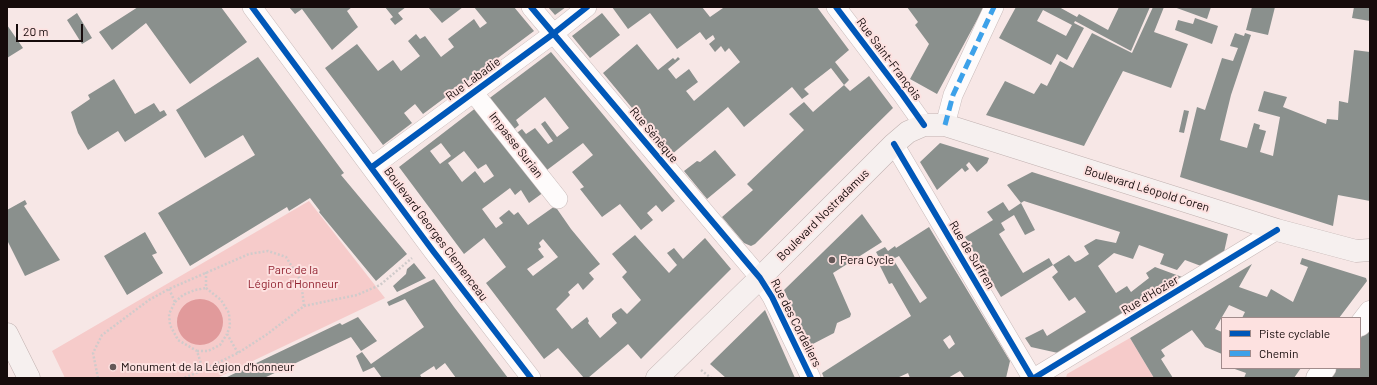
<!DOCTYPE html>
<html>
<head>
<meta charset="utf-8">
<style>
	body { margin:0 }
	#map { position:relative; width:1377px; height:385px; overflow:hidden; background:#f7e7e6; font-family:Barlow,sans-serif }
	canvas { display:block }
	.frame { position:absolute; inset:0; border:8px solid #160b0b; pointer-events:none }
	.legend { position:absolute; left:1221px; top:317px; width:140px; height:52px; box-sizing:border-box; background:#fde1e0; border:1px solid #a18b8b; margin:0; padding:5px 7px; list-style:none; font-size:12px; color:#160b0b }
	.legend li { display:flex; align-items:center; gap:8px; height:20px }
	.legend b { width:20px; border:1px solid #a18b8b }
	.scale { position:absolute; left:16px; top:24px; width:67px; height:18px; box-sizing:border-box; border:2px solid #160b0b; border-top:0; padding-left:5px; font-size:12px; line-height:14px; white-space:nowrap; color:#160b0b; -webkit-text-stroke:3px #fde1e0; paint-order:stroke }
</style>
</head>
<body>
<div id="map">
<canvas width="1377" height="385"></canvas>
<div class="frame"></div>
<ul class="legend">
<li><b style="height:5px;background:#0057b8"></b>Piste cyclable</li>
<li><b style="height:5px;background:#3da1e9"></b>Chemin</li>
</ul>
<div class="scale">20 m</div>
</div>
<script>
const ctx = document.querySelector('canvas').getContext('2d');
ctx.lineJoin = 'round';
function paint(path, color) { ctx.fillStyle = color; ctx.fill(path, 'evenodd'); }
const toPath = rows => new Path2D(rows.map(r => 'M' + r).join(''));
function trace(path, color, width, dash) { ctx.strokeStyle = color; ctx.lineWidth = width; ctx.lineCap = dash ? 'butt' : 'round'; ctx.setLineDash(dash || []); ctx.stroke(path); }
function write(font, color, halo, rows, align = 'center') {
  ctx.font = font + ' Barlow,sans-serif'; ctx.lineWidth = 4; ctx.setLineDash([]); ctx.textBaseline = 'middle'; ctx.strokeStyle = halo; ctx.fillStyle = color; for (const [text, x, y, turn = 0] of rows) {
    ctx.save(); ctx.translate(x, y); ctx.rotate((+turn || 0) * Math.PI / 180); ctx.textAlign = isNaN(turn) ? turn : align; if (halo) ctx.strokeText(text, 0, 0); ctx.fillText(text, 0, 0); ctx.restore();
  }
}
paint(toPath([
	[309,201,385,298,217,378,65,378,52,351],
	[1130,338,1154,378,1066,378,1067,374]
]), '#f6cbca');
paint(toPath([
	'177 322a23 23 0 1 1 46 0a23 23 0 1 1-46 0Z'
]), '#e19a9b');
paint(toPath([
	[138,7,221,7,247,42,190,84,146,23,112,50,99,32],
	[289,7,352,7,347,11,358,27,332,50,302,9,295,14],
	[385,7,406,7,398,13,403,19,395,25,390,19,393,17],
	[428,7,463,7,442,23],
	[474,7,514,7,534,31,423,114,415,104,404,113,412,123,383,145,325,68,357,44,378,71,393,60,401,71,420,56,408,41,416,34,420,39,425,36,441,57,454,47,448,39,474,19,480,28,487,23],
	[548,7,566,7,555,15],
	[612,7,702,7,710,17,723,8,722,7,817,7,849,50,835,62,849,80,844,85,831,68,804,89,809,94,802,99,792,87,744,127,728,107,671,155,603,73,637,44,658,70,673,58,675,60,678,57,680,59,668,69,676,79,689,69,698,82,686,91,694,101,740,62,729,48,725,52,721,46,715,52,709,44,715,39,713,35,706,40,700,32,677,49,650,13,628,29],
	[907,7,984,7,937,94,910,79,929,44,915,25,918,22],
	[1016,7,1059,7,1077,17,1079,14,1108,30,1119,7,1150,7,1131,51,1075,21,1074,23,1084,28,1067,60,1057,54,1051,65,999,38],
	[1043,10,1072,25,1066,36,1037,21],
	[1153,7,1164,7,1154,32,1188,44,1171,88,1123,71,1084,146,986,115,1005,81,1034,94,1041,83,1047,86,1060,61,1073,68,1092,33,1132,53],
	[1174,7,1211,7,1207,19],
	[1252,7,1275,7,1268,35,1246,30],
	[1354,7,1370,7,1370,21,1352,18],
	[77,13,92,38,82,44,67,20],
	[602,13,620,35,590,58,572,36],
	[1195,18,1218,26,1212,44,1175,30,1178,20,1193,24],
	[7,25,23,48,7,58],
	[1235,33,1244,36,1245,33,1251,35,1231,95,1220,140,1247,148,1254,123,1260,125,1259,129,1266,131,1260,152,1273,156,1280,117,1258,111,1264,91,1287,97,1283,107,1326,124,1327,119,1338,120,1339,101,1348,103,1354,50,1370,52,1370,201,1338,195,1333,226,1180,177,1197,107,1205,110,1222,58,1233,61,1238,48,1230,46],
	[551,52,675,201,662,212,656,205,647,213,653,220,641,230,620,204,602,217,580,189,584,187,572,172,593,155,583,143,543,173,514,135,522,129,526,134,535,128,548,144,553,141,541,124,545,121,557,137,569,128,545,97,516,120,519,125,511,132,487,100],
	[258,57,344,173,341,175,407,254,376,281,319,212,320,211,310,198,289,211,287,207,190,266,158,213,255,155,243,135,205,158,176,110],
	[869,76,893,108,755,244,751,246,744,243,722,217,753,190,747,184,804,130,789,114,804,102,813,112,844,85,850,91],
	[114,79,135,114,154,103,160,112,164,110,167,115,125,142,118,131,88,150,78,133,71,112,90,99,88,95],
	[477,107,544,192,529,203,521,190,515,195,510,188,482,209,496,228,503,223,499,218,509,210,514,215,518,212,528,225,555,206,571,229,600,264,589,273,594,279,583,290,578,283,568,292,570,295,556,309,572,329,587,317,589,321,588,323,600,338,617,323,612,317,612,314,621,308,627,314,641,300,622,277,627,272,612,254,635,235,669,273,677,265,667,253,674,248,683,259,705,238,731,269,641,359,628,344,588,378,584,378,558,348,544,359,486,283,506,267,484,238,464,254,399,167],
	[441,143,451,156,440,164,430,151],
	[464,151,478,169,486,164,494,176,484,183,475,171,462,182,448,163],
	[543,239,558,257,533,276,527,269,544,257,538,249,541,247,539,243],
	[1184,110,1189,111,1184,133,1179,132],
	[940,143,989,158,987,163,977,172,969,162,966,165,969,169,965,172,962,168,937,190,920,162],
	[715,150,736,175,707,199,684,171,697,161,700,162],
	[1032,172,1228,234,1224,252,1201,266,1185,260,1177,270,1160,264,1164,254,1139,245,1133,259,1114,253,1098,266,1116,293,1127,286,1131,292,1149,278,1146,273,1155,267,1182,277,1058,353,1031,347,1025,338,1043,329,1047,336,1086,312,1075,297,1069,301,1052,277,1058,272,1053,265,1069,255,1075,262,1080,260,1089,254,1084,246,1096,239,1116,243,1120,232,1024,201,1021,203,1007,185],
	[25,200,27,204,24,206,60,260,25,276,7,240,7,210],
	[1003,202,1009,211,1021,203,1035,230,1025,235,1014,215,1001,223,1005,230,999,234,1023,273,1049,258,1053,265,1001,297,965,237,993,220,987,212],
	[862,214,882,242,833,273,851,314,850,317,837,323,834,333,809,346,784,290],
	[929,227,1010,361,1006,378,965,378,960,371,948,378,910,378,908,373,897,378,824,378,822,373,911,316,892,283,889,284,880,266,883,265,876,252,885,247,888,251,895,246,896,248],
	[899,256,927,298,920,303,893,259],
	[950,335,955,344,949,349,943,340],
	[145,232,157,253,152,255,163,273,127,295,104,256],
	[1302,258,1366,278,1367,281,1339,318,1242,318,1245,312,1229,305,1215,329,1222,332,1222,354,1205,347,1192,330,1161,350,1165,356,1161,359,1173,378,1154,378,1130,338,1252,264,1239,287,1267,297,1271,289,1293,302,1308,267,1300,264],
	[414,263,426,278,397,292,393,286,406,274,407,269],
	[434,279,454,307,508,378,456,378,445,363,436,370,434,366,420,375,422,378,382,378,374,367,363,372,356,356,362,352,371,364,424,327,405,299,389,306,387,302],
	[765,310,795,378,726,378,710,364],
	[358,317,377,341,361,351,351,337,264,378,225,378,340,323,342,325],
	[1370,326,1370,378,1329,378,1337,368,1360,368,1360,339],
	[1232,368,1301,368,1294,378,1244,378,1246,373]
]), '#8a908d');
const minor = toPath([
	[252,7,433,251,531,378],
	[531,7,760,278,772,297,811,378],
	[836,7,902,94,924,125],
	[473,92,558,199],
	[945,125,953,95,994,7],
	[894,144,1032,378],
	[372,167,553,34,587,7],
	[1034,378,1277,230]
]);
const tertiary = toPath([
	[1360,325,1370,312],
	[1317,378,1325,368]
]);
const primary = toPath([
	[7,334,29,378],
	[657,378,760,278,894,144,908,132,924,125,945,125,1277,230,1356,251,1370,250]
]);
trace(minor, '#c8bab9', 20);
trace(tertiary, '#c8bab9', 23);
trace(primary, '#c0b1b0', 23);
trace(toPath([
	[206,272,206,288,221,300,229,313,230,326,227,334,238,353],
	[169,289,175,302,169,314,170,325,178,340,197,351,203,370],
	[175,302,183,295,195,290,206,288],
	[304,306,357,295,380,285,412,258],
	[197,351,208,351,220,345,227,334],
	[701,370,711,378],
	[98,378,93,353,102,335,149,300,169,289,249,254,268,251,286,257,301,281,304,306,266,335,238,353,203,370,184,378]
]), '#d0cbcb', 2.5, [2, 2]);
trace(minor, '#fefbfb', 19);
trace(tertiary, '#fefbfb', 22);
trace(primary, '#f6f0ef', 22);
trace(toPath([
	[945,125,953,95,994,7]
]), '#3da1e9', 5, [10, 5]);
trace(toPath([
	[252,7,433,251,531,378],
	[531,7,760,278,772,297,811,378],
	[836,7,902,94,924,125],
	[894,144,1032,378],
	[372,167,553,34,587,7],
	[1034,378,1277,230]
]), '#0057b8', 6);
for (const [x, y, r, color] of [
	[832,260,4,"#655858"],
	[113,367,4,"#655858"]
]) { const dot = new Path2D(); dot.arc(x, y, r, 0, 2 * Math.PI); ctx.fillStyle = color; ctx.fill(dot); trace(dot, '#fde1e0', 1.5); }
write('12px', '#160b0b', '#fde1e0', [
	["Rue Saint-François",889,59,53],
	["Rue Labadie",473,79,-36],
	["Rue Sénèque",654,135,50],
	["Impasse Surian",516,145,52],
	["Boulevard Léopold Coren",1147,189,17],
	["Boulevard Nostradamus",823,215,-45],
	["Boulevard Georges Clemenceau",436,234,53],
	["Rue de Suffren",972,255,59],
	["Rue d'Hozier",1150,295,-31],
	["Rue des Cordeliers",796,323,63]
]);
write('12px', '#160b0b', '#fde1e0', [
	["Pera Cycle",840,260],
	["Monument de la Légion d'honneur",121,367]
], 'left');
write('12px', '#90202e', '#fde1e0', [
	["Parc de la",293,270],
	["Légion d'Honneur",293,284]
]);
</script>
</body>
</html>
